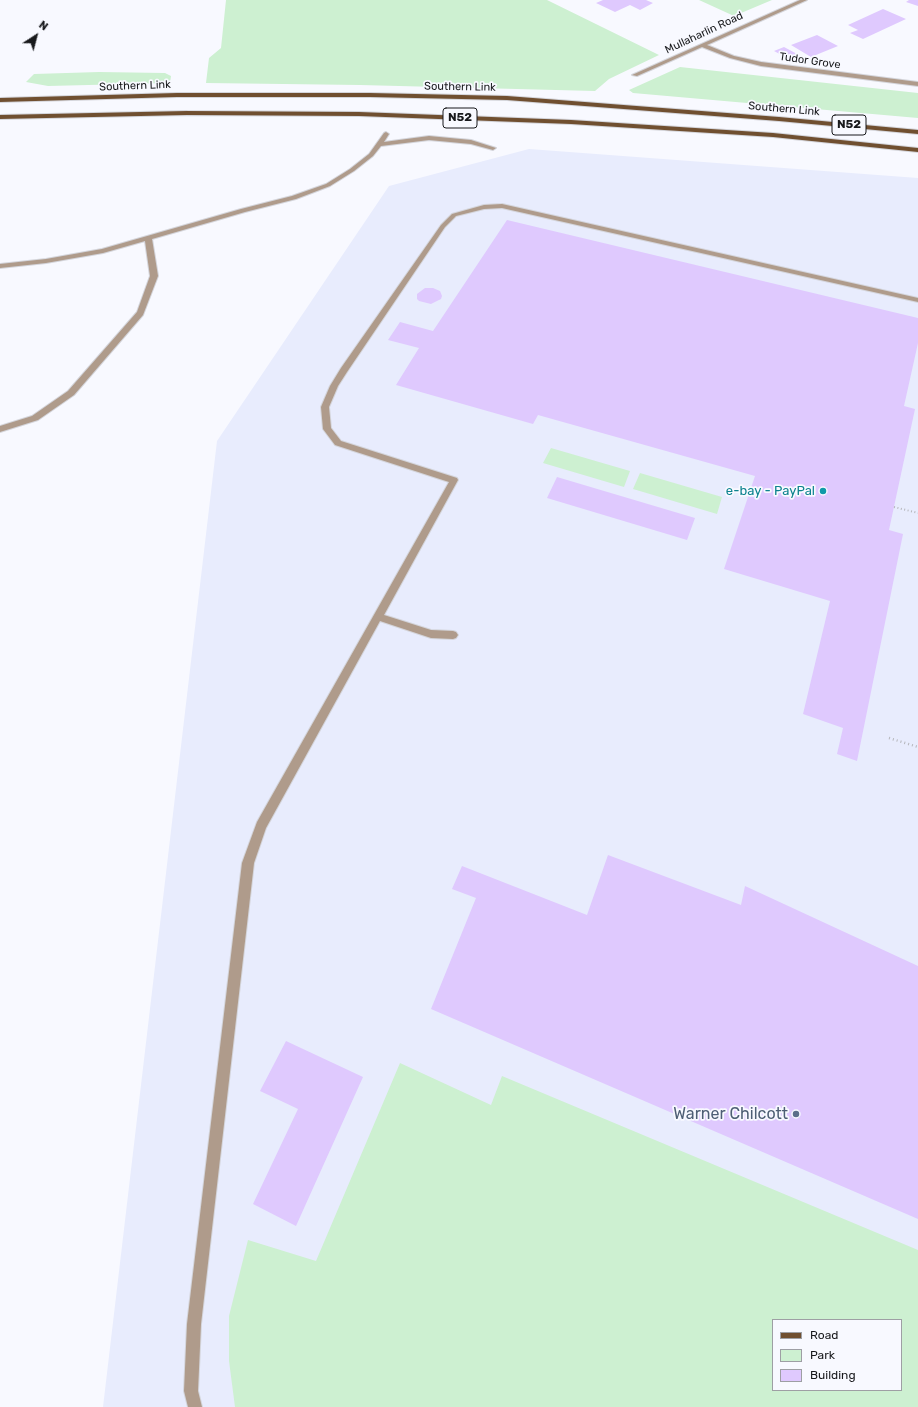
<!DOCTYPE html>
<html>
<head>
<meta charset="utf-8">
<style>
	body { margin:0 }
	#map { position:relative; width:918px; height:1407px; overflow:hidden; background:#f8f9ff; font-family:Rubik,sans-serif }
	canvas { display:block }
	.legend { position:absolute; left:772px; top:1319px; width:130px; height:72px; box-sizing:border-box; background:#f8f9ff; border:1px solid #9e9fa4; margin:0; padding:5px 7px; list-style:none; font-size:12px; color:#18191c }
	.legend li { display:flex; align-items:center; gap:8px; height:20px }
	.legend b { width:20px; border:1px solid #9e9fa4 }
	.north { position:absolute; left:16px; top:16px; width:40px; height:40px; -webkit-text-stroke:3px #f8f9ff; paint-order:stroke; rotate:36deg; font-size:11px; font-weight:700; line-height:16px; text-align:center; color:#18191c }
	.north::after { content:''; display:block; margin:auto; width:14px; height:18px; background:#18191c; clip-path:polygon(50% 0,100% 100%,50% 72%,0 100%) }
</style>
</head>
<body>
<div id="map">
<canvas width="918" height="1407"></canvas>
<ul class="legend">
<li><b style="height:5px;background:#704f30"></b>Road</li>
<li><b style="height:11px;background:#cdf0d1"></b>Park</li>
<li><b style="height:11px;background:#dfc9fe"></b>Building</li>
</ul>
<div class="north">N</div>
</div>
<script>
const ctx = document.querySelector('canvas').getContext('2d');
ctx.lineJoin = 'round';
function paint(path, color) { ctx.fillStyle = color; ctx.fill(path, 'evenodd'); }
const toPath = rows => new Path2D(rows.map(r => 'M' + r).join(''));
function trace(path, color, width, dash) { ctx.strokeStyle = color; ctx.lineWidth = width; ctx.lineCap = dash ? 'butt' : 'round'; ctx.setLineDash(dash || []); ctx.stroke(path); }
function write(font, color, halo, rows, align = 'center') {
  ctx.font = font + ' Rubik,sans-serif'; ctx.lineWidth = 3.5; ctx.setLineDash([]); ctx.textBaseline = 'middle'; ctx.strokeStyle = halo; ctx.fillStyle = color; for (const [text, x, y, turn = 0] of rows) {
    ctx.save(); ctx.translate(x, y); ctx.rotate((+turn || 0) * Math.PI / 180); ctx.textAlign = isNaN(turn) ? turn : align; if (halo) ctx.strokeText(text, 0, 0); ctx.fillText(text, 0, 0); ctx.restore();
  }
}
paint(toPath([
	[529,149,918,178,918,1407,103,1407,217,441,389,186],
	[773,1320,901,1320,901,1390,773,1390]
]), '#e8ecfd');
paint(toPath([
	[226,0,547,0,659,55,609,79,595,91,360,85,206,83,209,58,221,48],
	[699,0,772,0,734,16],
	[680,67,918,93,918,118,633,93,629,90],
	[99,72,165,73,171,76,170,83,48,86,26,82,34,74],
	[551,448,630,471,624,487,543,463],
	[640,473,722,497,717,514,633,489],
	[400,1063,491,1105,502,1076,918,1250,918,1407,235,1407,229,1361,229,1316,248,1240,316,1261],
	[773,1320,901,1320,901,1390,773,1390]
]), '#cdf0d1');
paint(toPath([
	[603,0,646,0,653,3,640,10,630,5,615,12,596,3],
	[909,0,918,0,918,6,906,2],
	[883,9,906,19,863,39,850,33,858,30,848,25],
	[817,35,838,46,811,57,791,45],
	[784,47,799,55,789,59,774,51],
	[507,220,918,318,918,343,904,406,915,409,889,530,903,534,857,761,837,754,843,728,803,714,830,601,724,569,755,476,538,415,533,424,396,385,419,348,388,340,400,322,433,331],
	[425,288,433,288,440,291,442,296,441,299,431,304,419,301,417,299,417,294],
	[557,477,695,518,687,540,547,498],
	[608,855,741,905,745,886,918,966,918,1219,431,1009,476,898,452,889,462,866,587,915],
	[286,1041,363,1077,296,1226,253,1204,298,1109,260,1091]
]), '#dfc9fe');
const minor = toPath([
	[800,0,807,0,707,45,734,56,761,62,918,82,918,86,761,66,730,58,702,47,637,76,632,75,800,0],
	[386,132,389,134,384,142,429,136,471,140,496,148,493,150,471,144,429,140,381,146,373,156,354,171,330,186,296,199,245,212,152,239,158,276,143,315,74,395,38,420,0,432,0,426,32,416,68,391,137,312,150,276,145,241,103,253,46,263,0,268,0,264,46,259,102,249,241,209,292,196,326,184,350,169,369,154,384,133,386,132],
	[502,204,918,298,918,302,502,208,484,209,456,216,445,227,347,372,338,386,329,407,331,428,341,441,457,478,458,480,384,615,431,630,453,631,456,632,458,635,456,638,453,639,431,638,380,621,266,828,254,863,201,1324,198,1391,202,1407,188,1407,184,1391,187,1324,242,863,257,822,449,482,335,445,323,429,321,407,330,386,341,368,441,225,452,214,484,205,502,204]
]);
const major = toPath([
	[177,93,370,93,507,96,779,117,918,130,918,134,779,121,507,100,370,97,177,97,0,102,0,98,177,93],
	[187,111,359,112,571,120,773,133,918,148,918,152,773,137,571,124,359,116,187,115,0,119,0,115,187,111]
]);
trace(minor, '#d4d5db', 2);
trace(major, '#d4d5db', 2);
trace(toPath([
	[894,507,918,513]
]), '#b5b6bb', 2, [1, 2.5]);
trace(toPath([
	[889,738,918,747]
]), '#b5b6bb', 2.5, [1, 3]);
paint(minor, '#af9b8b');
paint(major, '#704f30');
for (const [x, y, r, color] of [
	[823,491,4,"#0f9aa8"],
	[796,1114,4,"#5c6f8a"]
]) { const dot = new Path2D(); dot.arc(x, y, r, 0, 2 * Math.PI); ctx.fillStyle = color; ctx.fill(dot); trace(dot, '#f8f9ff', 1.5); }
write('11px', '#18191c', '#f8f9ff', [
	["Mullaharlin Road",704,33,-25],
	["Tudor Grove",810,61,8],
	["Southern Link",135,86,-2],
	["Southern Link",460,87,1],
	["Southern Link",784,109,5]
]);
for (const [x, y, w] of [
	[460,118,34],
	[849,125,34]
]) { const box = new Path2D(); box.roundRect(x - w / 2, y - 10, w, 20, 3); ctx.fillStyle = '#f8f9ff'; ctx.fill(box); trace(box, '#18191c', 1); }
write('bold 12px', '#18191c', null, [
	["N52",460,118],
	["N52",849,125]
]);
write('13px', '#0d838f', '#f8f9ff', [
	["e-bay - PayPal",815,491]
], 'right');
write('16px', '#4e5e75', '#f8f9ff', [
	["Warner Chilcott",788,1114]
], 'right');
</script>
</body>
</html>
